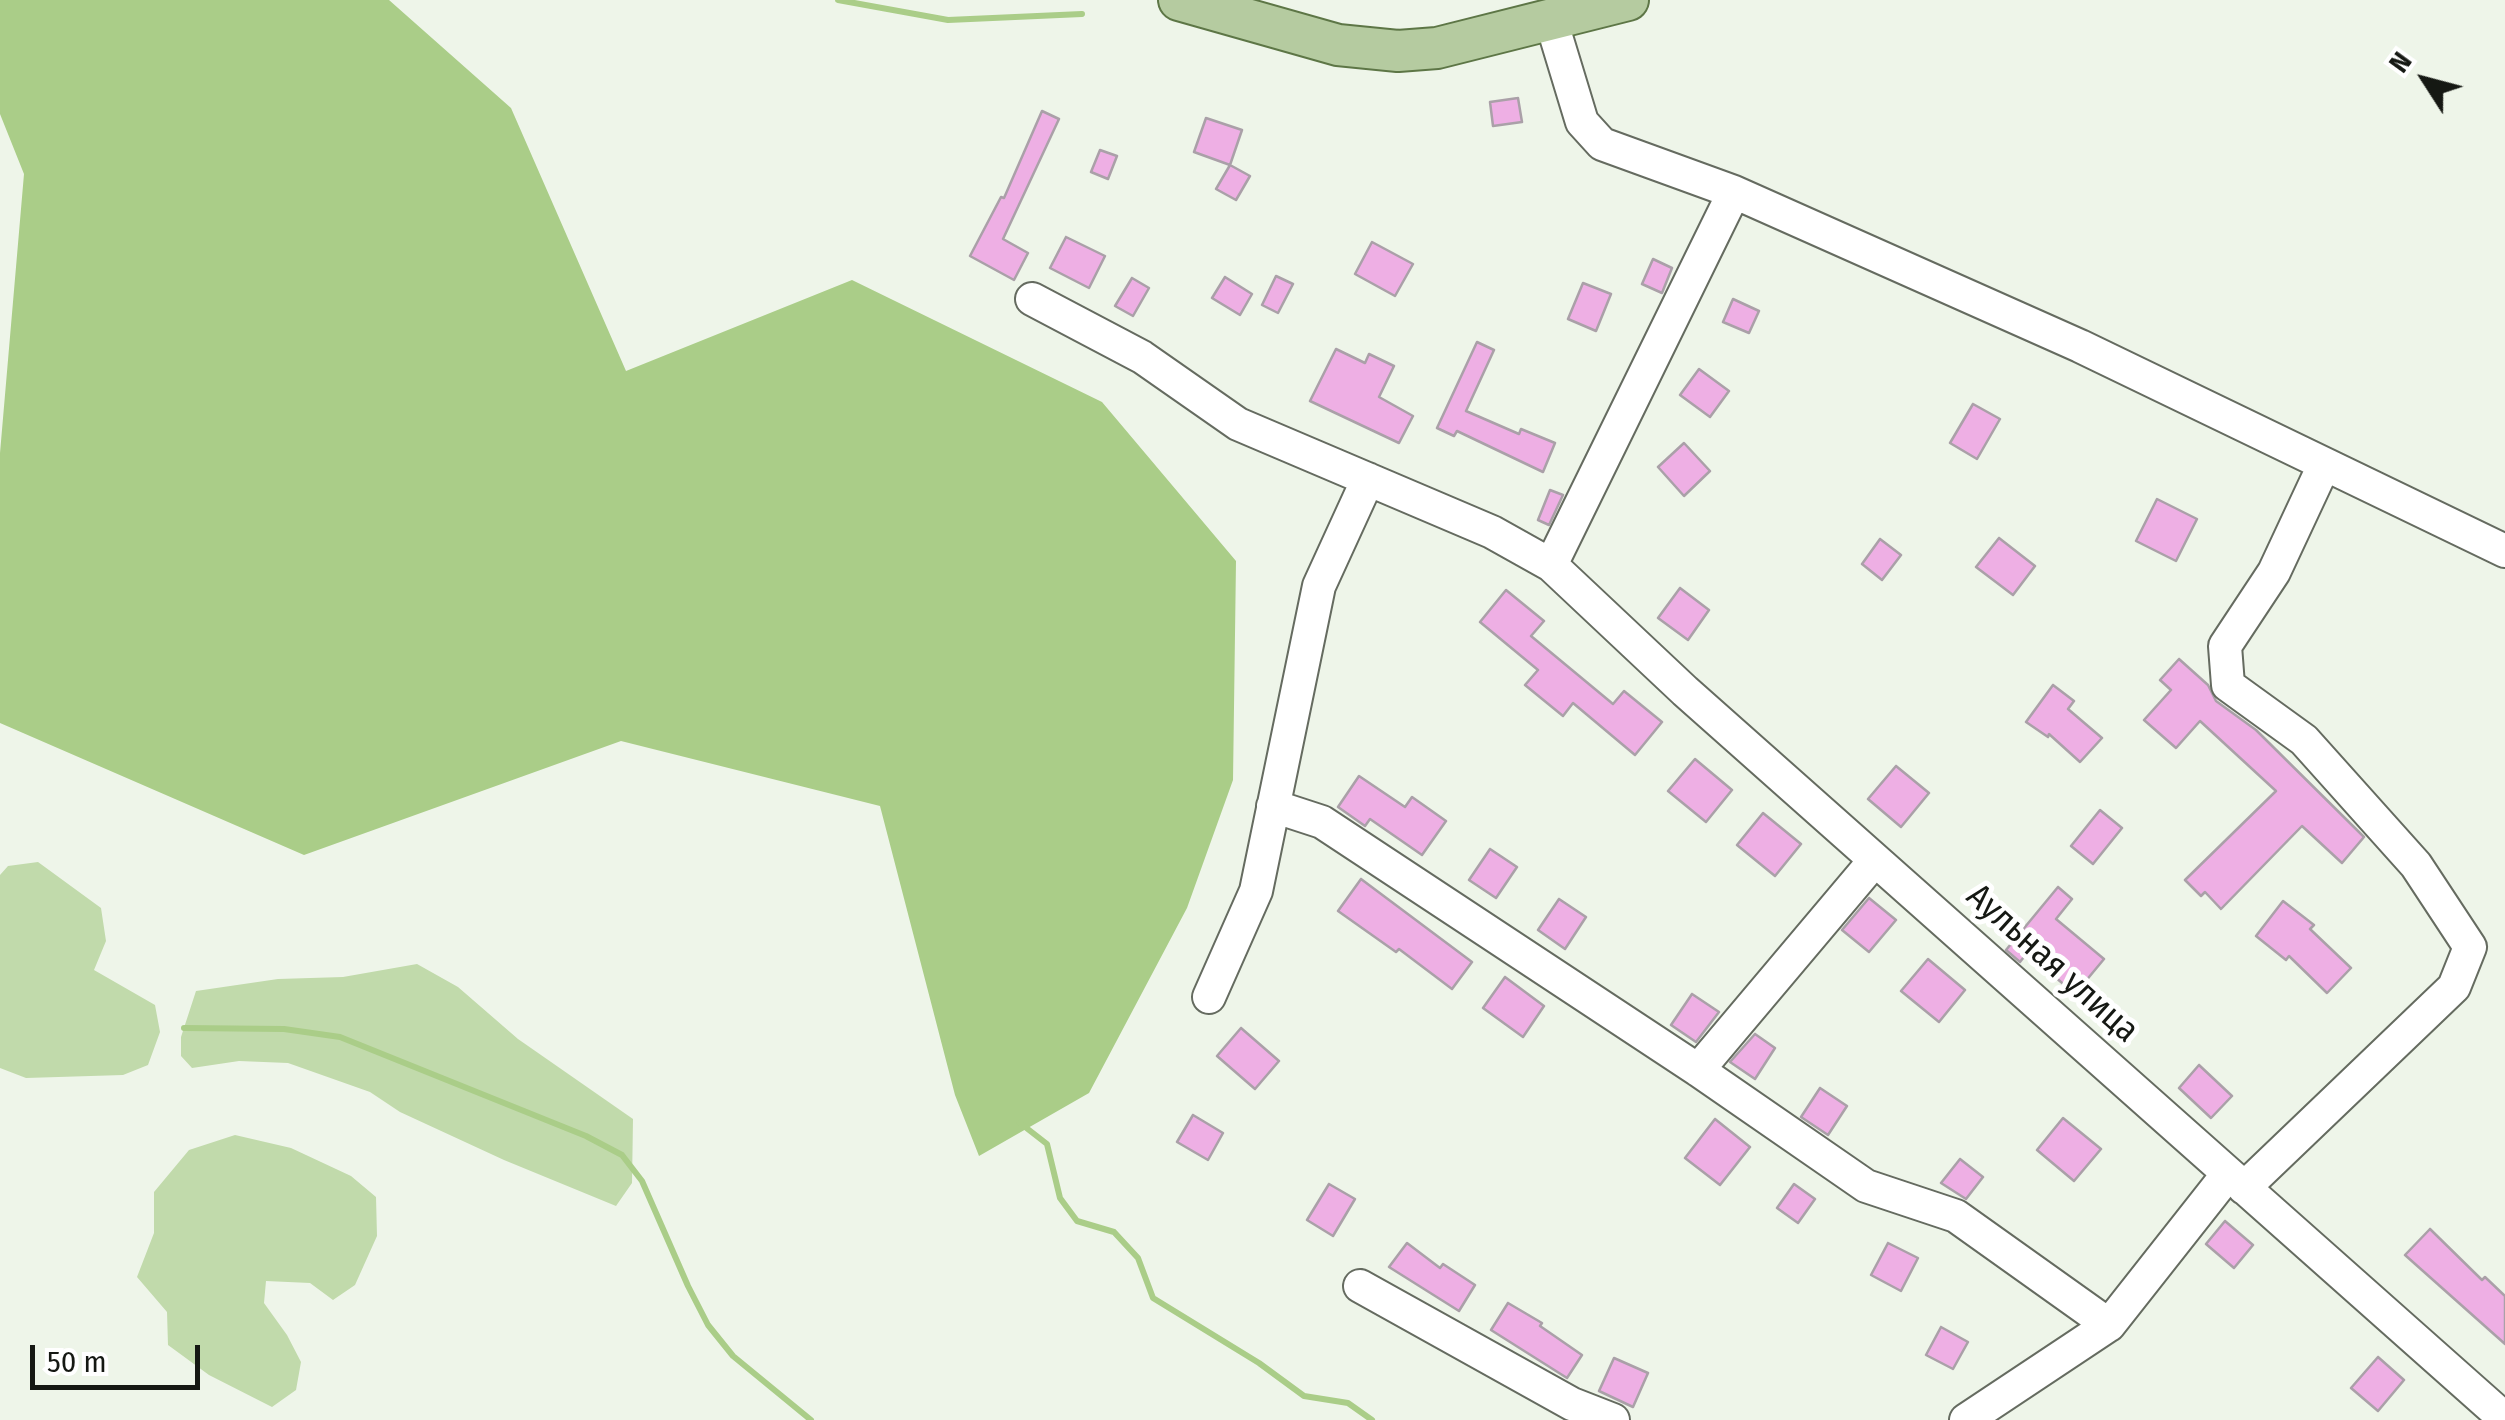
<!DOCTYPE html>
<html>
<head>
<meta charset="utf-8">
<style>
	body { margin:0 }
	#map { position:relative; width:2505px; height:1420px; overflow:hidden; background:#eef5e9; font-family:"Fira Sans Condensed",sans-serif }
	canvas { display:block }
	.north { position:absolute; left:2375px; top:30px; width:100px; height:100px; -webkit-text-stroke:8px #fff; paint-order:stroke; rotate:306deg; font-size:28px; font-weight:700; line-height:40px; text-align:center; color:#151813 }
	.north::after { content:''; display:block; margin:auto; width:35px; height:45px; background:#151813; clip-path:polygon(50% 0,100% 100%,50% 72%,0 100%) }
	.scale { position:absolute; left:30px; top:1345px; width:170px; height:45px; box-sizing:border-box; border:5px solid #151813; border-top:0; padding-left:12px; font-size:30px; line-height:35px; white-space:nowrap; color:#151813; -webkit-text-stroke:8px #fff; paint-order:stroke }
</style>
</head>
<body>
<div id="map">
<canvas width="2505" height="1420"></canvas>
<div class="north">N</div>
<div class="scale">50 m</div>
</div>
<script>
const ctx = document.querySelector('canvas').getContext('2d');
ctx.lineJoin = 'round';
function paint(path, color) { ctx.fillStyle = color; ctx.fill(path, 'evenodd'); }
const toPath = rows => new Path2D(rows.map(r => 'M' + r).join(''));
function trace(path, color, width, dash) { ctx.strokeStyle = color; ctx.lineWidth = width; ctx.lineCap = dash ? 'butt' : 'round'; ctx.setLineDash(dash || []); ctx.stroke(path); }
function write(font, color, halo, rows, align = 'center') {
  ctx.font = font + ' "Fira Sans Condensed",sans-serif'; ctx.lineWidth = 10; ctx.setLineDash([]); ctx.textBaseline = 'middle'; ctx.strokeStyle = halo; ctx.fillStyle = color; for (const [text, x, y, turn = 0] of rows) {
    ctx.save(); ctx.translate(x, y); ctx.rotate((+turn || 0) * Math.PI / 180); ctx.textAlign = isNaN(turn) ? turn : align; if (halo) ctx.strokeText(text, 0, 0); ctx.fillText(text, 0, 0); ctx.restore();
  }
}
paint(toPath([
	[38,862,101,908,106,941,94,970,155,1005,160,1032,148,1065,123,1075,26,1078,0,1068,0,875,8,866],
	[417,964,458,987,518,1039,633,1119,632,1183,616,1206,504,1160,400,1112,370,1092,288,1063,239,1061,192,1068,181,1056,181,1037,196,991,278,979,343,977],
	[235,1135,291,1148,351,1176,376,1197,377,1236,355,1285,333,1300,310,1283,266,1281,264,1303,287,1335,301,1362,296,1390,272,1407,209,1375,168,1345,167,1312,137,1277,154,1233,154,1192,189,1150]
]), '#c1daab');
paint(toPath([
	[0,0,389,0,511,108,626,371,852,280,1102,402,1236,561,1233,780,1187,908,1089,1093,979,1156,955,1095,880,806,621,741,304,855,0,723,0,453,24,174,0,114]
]), '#aacd88');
trace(toPath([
	[838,0,948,20,1082,14],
	[184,1028,284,1029,340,1037,586,1136,622,1155,642,1181,688,1286,708,1325,733,1356,811,1420],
	[1020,1123,1047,1144,1060,1198,1077,1221,1114,1232,1138,1258,1153,1298,1259,1363,1304,1396,1348,1403,1372,1420]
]), '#aacd88', 6);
const building = toPath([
	[1518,98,1522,122,1493,126,1490,102,1518,98],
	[1042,111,1059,119,1003,239,1028,253,1014,280,970,256,1001,197,1004,198,1042,111],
	[1206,118,1242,130,1230,165,1194,152,1206,118],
	[1100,150,1117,156,1108,179,1091,172,1100,150],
	[1230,165,1250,176,1236,200,1216,189,1230,165],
	[1066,237,1105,256,1089,288,1050,268,1066,237],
	[1372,242,1413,264,1395,296,1355,274,1372,242],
	[1653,259,1672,268,1662,293,1642,284,1653,259],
	[1276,276,1293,284,1278,313,1262,305,1276,276],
	[1225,277,1252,294,1240,315,1212,298,1225,277],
	[1132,278,1149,288,1133,316,1115,306,1132,278],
	[1583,283,1611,294,1596,331,1568,319,1583,283],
	[1733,299,1759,311,1749,333,1723,322,1733,299],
	[1477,342,1494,350,1466,411,1519,434,1521,429,1555,443,1543,472,1457,431,1454,436,1437,428,1477,342],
	[1336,349,1365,363,1369,354,1394,366,1379,397,1413,416,1399,443,1310,401,1336,349],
	[1699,369,1729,391,1710,417,1680,395,1699,369],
	[1973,404,2000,419,1977,459,1950,443,1973,404],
	[1684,443,1710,471,1684,496,1658,467,1684,443],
	[1550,490,1563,495,1549,525,1538,520,1550,490],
	[2157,499,2197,519,2176,561,2136,541,2157,499],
	[1999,538,2035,566,2013,595,1976,567,1999,538],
	[1880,539,1901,555,1882,580,1862,564,1880,539],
	[1680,588,1709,610,1688,640,1658,618,1680,588],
	[1506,590,1544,621,1531,636,1613,704,1624,691,1662,722,1635,755,1573,703,1563,716,1525,685,1538,670,1480,622,1506,590],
	[2179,659,2208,685,2216,701,2256,730,2364,837,2342,863,2302,826,2221,909,2205,892,2201,896,2185,880,2276,791,2200,721,2176,748,2144,720,2171,690,2160,680,2179,659],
	[2053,685,2074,701,2068,709,2102,738,2080,762,2049,734,2048,737,2026,722,2053,685],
	[1695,759,1732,790,1706,822,1668,791,1695,759],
	[1896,766,1929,793,1901,827,1868,799,1896,766],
	[1359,776,1405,807,1412,797,1446,821,1422,855,1370,819,1365,826,1338,807,1359,776],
	[2100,810,2122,828,2093,864,2071,846,2100,810],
	[1763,813,1801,844,1775,876,1737,845,1763,813],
	[1490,849,1517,867,1496,898,1469,880,1490,849],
	[1361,879,1472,962,1452,989,1399,949,1396,952,1338,911,1361,879],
	[2058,887,2072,899,2056,919,2104,959,2075,994,2027,953,2020,962,2006,950,2058,887],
	[1869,898,1896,920,1869,952,1842,930,1869,898],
	[1559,899,1586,917,1565,949,1538,930,1559,899],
	[2283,901,2314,925,2310,929,2351,968,2327,993,2289,956,2286,960,2256,936,2283,901],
	[1928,959,1965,990,1939,1022,1901,991,1928,959],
	[1505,977,1544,1006,1523,1037,1483,1008,1505,977],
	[1692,994,1719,1012,1696,1042,1671,1025,1692,994],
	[1241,1028,1279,1061,1255,1089,1217,1056,1241,1028],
	[1755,1034,1775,1048,1755,1079,1730,1062,1755,1034],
	[2199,1065,2232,1096,2211,1118,2179,1088,2199,1065],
	[1820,1088,1847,1106,1828,1135,1801,1117,1820,1088],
	[1193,1115,1223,1133,1208,1160,1177,1142,1193,1115],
	[2063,1118,2101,1149,2074,1181,2037,1150,2063,1118],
	[1715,1119,1750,1147,1720,1185,1685,1158,1715,1119],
	[1960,1159,1983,1177,1966,1199,1941,1183,1960,1159],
	[1329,1184,1355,1199,1333,1236,1307,1220,1329,1184],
	[1794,1184,1815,1199,1798,1223,1777,1208,1794,1184],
	[2225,1221,2253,1245,2234,1268,2206,1244,2225,1221],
	[2430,1229,2482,1280,2485,1277,2505,1296,2505,1344,2405,1255,2430,1229],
	[1407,1243,1440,1268,1443,1264,1475,1285,1459,1311,1389,1267,1407,1243],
	[1888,1243,1918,1258,1901,1291,1871,1275,1888,1243],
	[1508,1303,1542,1323,1540,1326,1582,1355,1567,1378,1491,1330,1508,1303],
	[1941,1327,1968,1342,1953,1369,1926,1355,1941,1327],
	[2378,1357,2404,1380,2378,1411,2351,1388,2378,1357],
	[1614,1358,1648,1373,1633,1407,1599,1391,1614,1358]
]);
paint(building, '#eeafe4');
trace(building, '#aaa0a8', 2.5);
const minor = toPath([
	[1551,20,1582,122,1602,144,1734,192,2080,346,2505,551],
	[1032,299,1142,357,1238,424,1492,532,1551,565,1734,192],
	[1551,565,1685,691,2505,1419],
	[1273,806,1322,822,1698,1070,1866,1186,1956,1216,2109,1325,2228,1174],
	[1209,997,1256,891,1319,586,1368,479],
	[1698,1070,1875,860],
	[2244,1188,2454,987,2470,947,2416,865,2304,740,2228,685,2225,646,2274,572,2324,465],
	[1360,1286,1572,1404,1613,1420],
	[1966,1420,2109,1325]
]);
const major = toPath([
	[1179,0,1338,45,1398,51,1437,48,1628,0]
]);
trace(minor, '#656b60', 36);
trace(major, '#5d7646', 44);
trace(minor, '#fff', 32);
trace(major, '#b5cba0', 40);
write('35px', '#151813', '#fff', [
	["Аульная улица",2052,964,42]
]);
</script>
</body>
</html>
